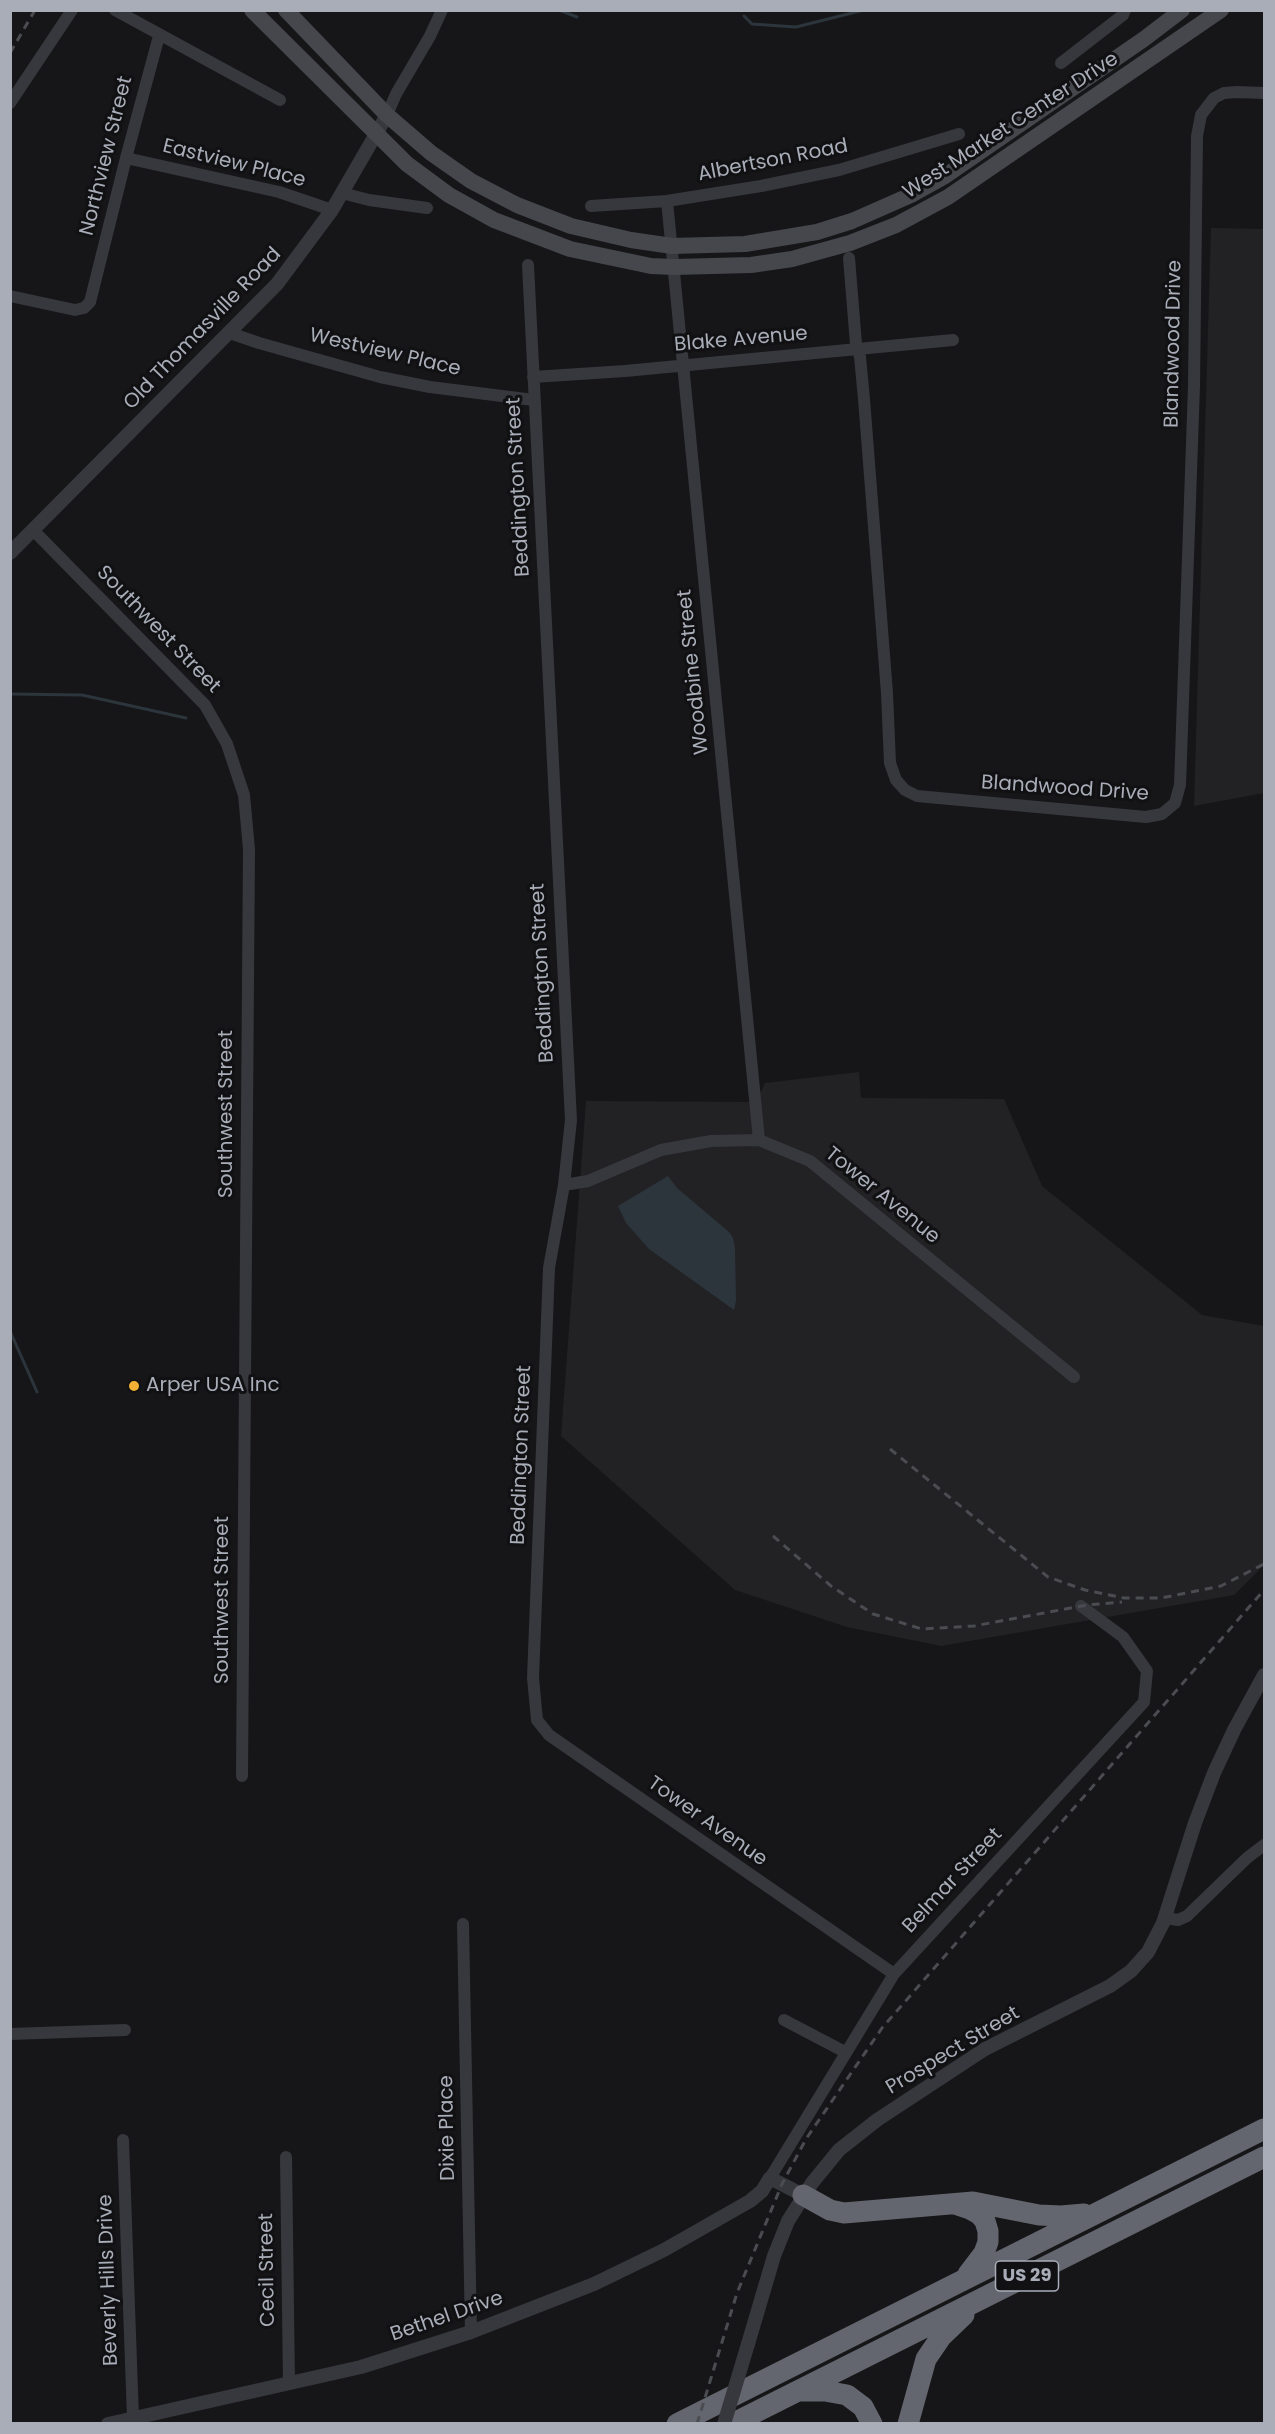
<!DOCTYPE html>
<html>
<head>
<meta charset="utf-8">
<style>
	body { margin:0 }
	#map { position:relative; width:1275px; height:2434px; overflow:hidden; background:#161618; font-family:Poppins,sans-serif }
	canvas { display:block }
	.frame { position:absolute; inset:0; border:12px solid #a8adb8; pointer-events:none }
</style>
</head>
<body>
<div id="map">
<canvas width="1275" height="2434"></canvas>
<div class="frame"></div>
</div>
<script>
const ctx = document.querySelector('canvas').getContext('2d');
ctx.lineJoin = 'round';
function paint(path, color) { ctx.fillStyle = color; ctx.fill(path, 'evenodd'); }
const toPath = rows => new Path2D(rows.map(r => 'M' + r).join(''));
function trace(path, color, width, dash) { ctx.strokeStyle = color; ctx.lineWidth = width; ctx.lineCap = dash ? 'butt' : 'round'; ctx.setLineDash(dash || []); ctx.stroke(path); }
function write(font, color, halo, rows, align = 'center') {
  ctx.font = font + ' Poppins,sans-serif'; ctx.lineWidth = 6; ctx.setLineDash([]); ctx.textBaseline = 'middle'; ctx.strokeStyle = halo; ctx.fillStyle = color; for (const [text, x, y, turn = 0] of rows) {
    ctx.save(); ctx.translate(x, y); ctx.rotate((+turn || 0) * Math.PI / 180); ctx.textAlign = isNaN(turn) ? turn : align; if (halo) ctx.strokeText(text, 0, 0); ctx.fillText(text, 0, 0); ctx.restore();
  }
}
paint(toPath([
	[1211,228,1264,229,1264,793,1194,806],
	[859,1072,861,1098,1004,1099,1042,1186,1202,1315,1264,1326,1264,1565,1234,1595,941,1646,847,1627,735,1590,561,1436,586,1101,756,1102,765,1083]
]), '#222225');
paint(toPath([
	[668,1176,677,1188,729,1232,733,1238,735,1248,736,1301,734,1310,649,1249,626,1223,618,1206]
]), '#2c353c');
trace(toPath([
	[559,10,577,17],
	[744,16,752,24,796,27,864,10],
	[10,694,82,695,186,718],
	[10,1331,37,1392]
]), '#2c353c', 3);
trace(toPath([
	[115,10,280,100],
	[1061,63,1123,15,1125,10],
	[10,103,72,10],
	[387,115,396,94,430,36,442,10],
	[126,158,279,192,332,210],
	[342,193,369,200,427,208],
	[667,201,759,1140],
	[591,206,667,201,761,186,839,170,959,134],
	[849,258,856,344,860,357,864,399,887,693,890,763,896,780,905,790,917,796,1146,817,1162,814,1175,803,1180,785,1194,386,1197,136,1201,115,1214,98,1224,93,1237,92,1264,93],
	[528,265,571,1120,564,1185,549,1268,533,1678,537,1720,549,1735,894,1974],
	[10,296,75,310,84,308,90,302,126,158,159,36],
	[230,333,259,343,380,377,430,387,534,400],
	[533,377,625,371,953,340],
	[34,531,205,705,227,744,244,795,249,849,242,1776],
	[564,1185,588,1181,661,1150,711,1141,759,1140,810,1161,1074,1377],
	[1165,1918,1178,1920,1187,1916,1247,1858,1264,1845],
	[463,1924,471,2332],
	[784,2020,845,2052],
	[10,2034,125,2030],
	[123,2140,133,2418],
	[286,2157,289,2383],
	[770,2178,894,1974,1144,1702,1147,1671,1123,1637,1081,1606]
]), '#37383d', 12);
trace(toPath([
	[10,553,277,284,332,210,387,115],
	[748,2344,774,2256,788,2221,812,2183,839,2150,877,2120,985,2049,1110,1986,1131,1971,1148,1952,1163,1923,1195,1823,1214,1773,1234,1730,1264,1675],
	[108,2424,361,2367,471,2332,594,2284,664,2250,750,2201,762,2191,770,2178,803,2195]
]), '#37383d', 14);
trace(toPath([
	[252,10,407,164,449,195,494,220,570,249,651,266,674,267,751,265,792,259,850,243,896,225,948,197,1221,10],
	[286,10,387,115,431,153,471,181,517,205,571,226,631,240,672,246,745,244,817,232,852,221,911,195,945,176,1144,39,1182,10]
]), '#45474d', 16);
trace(toPath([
	[803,2195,830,2210,844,2213,973,2202,1039,2215,1061,2216,1084,2214],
	[955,2204,970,2209,979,2214,985,2221,988,2231,988,2242,984,2253,968,2274],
	[802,2391,825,2391,847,2395,863,2407,872,2424],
	[677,2424,1264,2129],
	[732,2424,1264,2157],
	[908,2424,926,2359,941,2337,964,2315]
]), '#63666e', 21);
trace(toPath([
	[10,53,35,10],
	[890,1449,1048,1577,1085,1590,1124,1598,1161,1598,1221,1586,1264,1564],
	[773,1536,831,1586,873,1614,922,1629,974,1626,1087,1605,1122,1602],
	[697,2424,737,2293,782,2184,806,2139,882,2028,1264,1590]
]), '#4a4c52', 3, [8, 6]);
trace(toPath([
	[724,2424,748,2344]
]), '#37383d', 14);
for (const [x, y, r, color] of [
	[134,1386,6,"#f2b134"]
]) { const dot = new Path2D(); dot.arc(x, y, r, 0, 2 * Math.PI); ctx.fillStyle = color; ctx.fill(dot); trace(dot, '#111113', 2); }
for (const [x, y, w] of [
	[1027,2276,63]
]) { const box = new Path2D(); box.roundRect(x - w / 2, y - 15, w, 30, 4.5); ctx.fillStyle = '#111113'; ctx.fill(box); trace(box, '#a8adb8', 1.5); }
write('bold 18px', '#a8adb8', null, [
	["US 29",1027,2276]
]);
write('20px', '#a8adb8', '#111113', [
	["West Market Center Drive",1011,126,-33],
	["Northview Street",107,156,-76],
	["Albertson Road",773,161,-11],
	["Eastview Place",234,164,14],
	["Old Thomasville Road",203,329,-46],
	["Blake Avenue",741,340,-5],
	["Blandwood Drive",1174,344,-89],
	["Westview Place",385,353,13],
	["Beddington Street",519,487,-93],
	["Southwest Street",158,630,46],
	["Woodbine Street",694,672,-96],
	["Blandwood Drive",1065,789,4],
	["Beddington Street",543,973,-93],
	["Southwest Street",227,1114,-90],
	["Tower Avenue",882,1196,39],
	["Beddington Street",522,1455,-88],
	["Southwest Street",223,1600,-90],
	["Tower Avenue",707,1822,35],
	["Belmar Street",953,1881,-47],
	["Prospect Street",953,2051,-31],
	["Dixie Place",448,2128,-91],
	["Cecil Street",268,2270,-91],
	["Beverly Hills Drive",109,2280,-92],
	["Bethel Drive",447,2317,-19]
]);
write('20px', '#a8adb8', '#111113', [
	["Arper USA Inc",146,1386]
], 'left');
</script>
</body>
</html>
